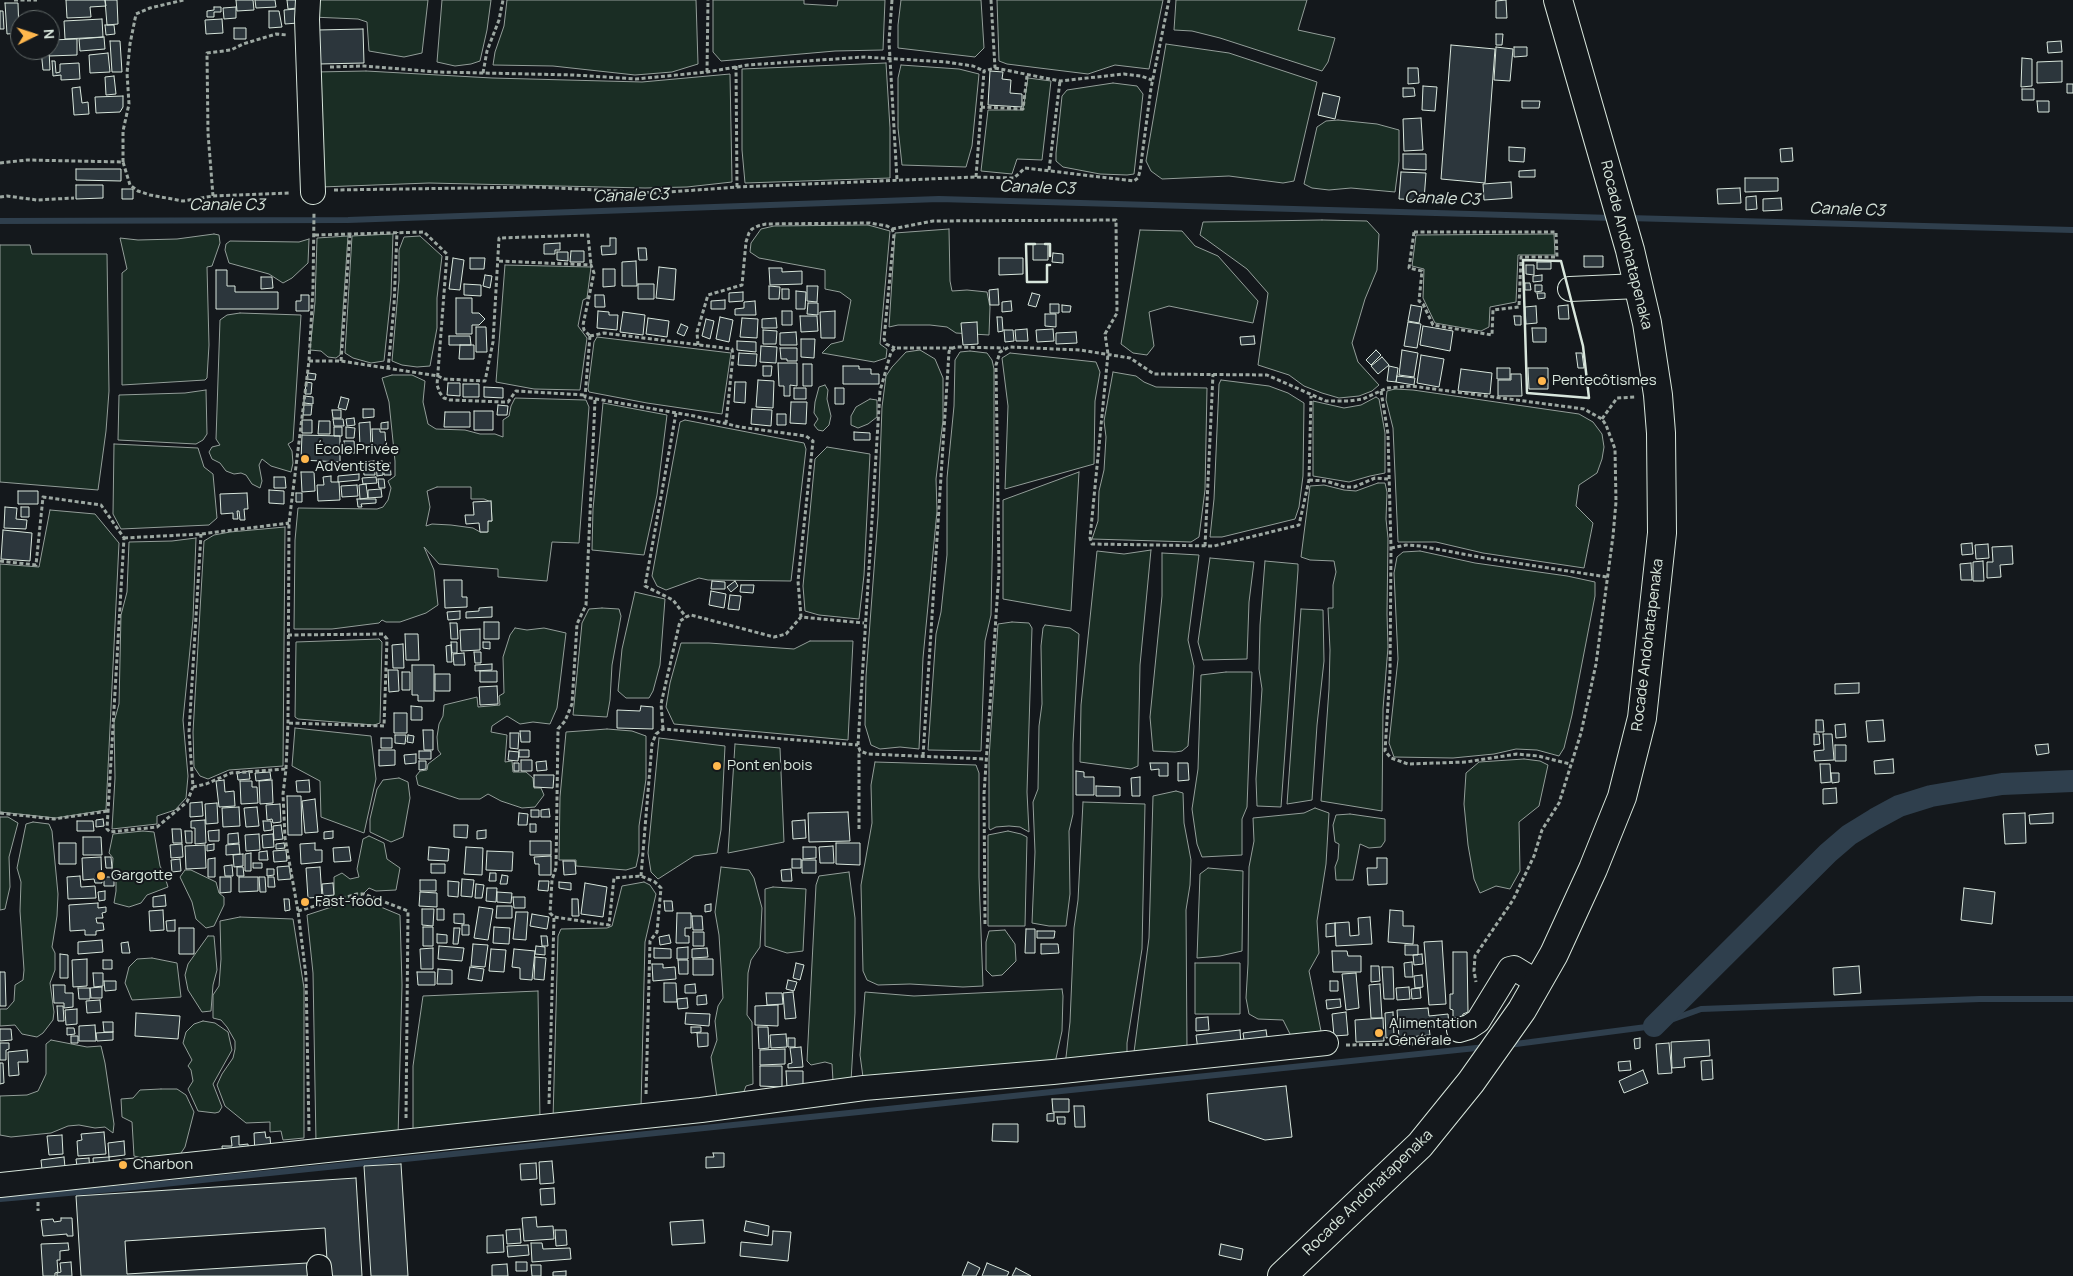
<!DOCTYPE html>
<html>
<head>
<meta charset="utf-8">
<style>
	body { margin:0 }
	#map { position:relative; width:2073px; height:1276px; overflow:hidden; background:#14181c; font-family:Manrope,sans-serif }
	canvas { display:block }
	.north { position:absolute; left:10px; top:10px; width:50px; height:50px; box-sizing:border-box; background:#14181c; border:1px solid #626a69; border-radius:50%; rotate:86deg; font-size:14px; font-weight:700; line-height:20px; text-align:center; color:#d8e6dc }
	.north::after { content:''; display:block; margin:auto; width:18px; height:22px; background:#ffb74d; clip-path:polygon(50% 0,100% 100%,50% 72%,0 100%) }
</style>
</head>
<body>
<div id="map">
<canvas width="2073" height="1276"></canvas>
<div class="north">N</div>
</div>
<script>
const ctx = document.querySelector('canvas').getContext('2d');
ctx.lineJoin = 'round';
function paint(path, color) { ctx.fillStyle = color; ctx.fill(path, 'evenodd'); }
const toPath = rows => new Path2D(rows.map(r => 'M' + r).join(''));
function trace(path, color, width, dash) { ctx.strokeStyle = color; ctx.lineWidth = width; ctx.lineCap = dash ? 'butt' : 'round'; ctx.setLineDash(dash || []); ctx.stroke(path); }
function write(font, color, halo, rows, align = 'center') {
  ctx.font = font + ' Manrope,sans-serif'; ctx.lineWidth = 4; ctx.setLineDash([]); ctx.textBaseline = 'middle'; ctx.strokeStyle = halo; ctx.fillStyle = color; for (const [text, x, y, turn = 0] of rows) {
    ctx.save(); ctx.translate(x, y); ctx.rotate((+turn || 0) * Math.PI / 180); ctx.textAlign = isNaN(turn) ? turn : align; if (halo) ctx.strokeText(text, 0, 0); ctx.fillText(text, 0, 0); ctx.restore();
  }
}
const green = toPath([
	[313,0,428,0,422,53,404,57,369,51,367,22,358,19,312,17,313,0],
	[442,0,491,0,487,30,480,61,471,64,455,66,437,62,442,0],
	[507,0,696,0,698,64,672,72,635,75,553,66,493,65,495,52,504,26,507,0],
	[713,0,804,0,804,4,837,6,838,0,885,0,883,50,835,51,721,61,713,52,713,0],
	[901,0,981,0,984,48,975,57,898,48,898,25,901,0],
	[997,0,1163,0,1149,69,1115,65,1088,74,1007,64,999,61,997,0],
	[1176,0,1307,0,1298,30,1335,38,1328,62,1322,71,1220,38,1192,31,1174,30,1176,0],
	[1166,44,1229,53,1317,82,1294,181,1283,183,1229,176,1162,179,1151,171,1146,161,1166,44],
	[886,63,890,128,890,178,745,183,742,150,742,69,886,63],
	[901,65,959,69,979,74,972,146,966,167,902,165,898,128,898,78,901,65],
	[366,71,492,78,642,82,730,74,732,182,687,187,645,188,429,183,321,187,316,72,366,71],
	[1028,78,1051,81,1042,160,1017,159,1012,174,981,171,988,110,1023,110,1028,78],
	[1113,83,1137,86,1143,94,1134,174,1127,175,1100,174,1063,167,1056,161,1056,153,1062,96,1067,90,1113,83],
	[1338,120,1377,124,1399,130,1399,161,1395,192,1351,188,1329,190,1312,188,1304,184,1317,127,1326,121,1338,120],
	[1322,220,1367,221,1379,234,1377,270,1365,299,1352,343,1358,362,1379,385,1372,391,1359,396,1339,398,1322,393,1304,386,1289,375,1258,365,1268,293,1247,269,1200,235,1203,222,1322,220],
	[868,225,890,231,880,344,887,349,886,358,874,362,822,353,831,344,843,341,851,300,840,292,825,289,825,270,759,258,750,252,751,243,761,229,774,226,868,225],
	[949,229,950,281,952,291,967,290,987,292,990,307,989,335,956,333,947,327,930,325,898,325,889,327,895,233,949,229],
	[1140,230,1182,231,1195,246,1218,256,1258,301,1253,323,1169,306,1149,312,1154,346,1147,355,1133,353,1121,344,1140,230],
	[214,234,219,235,220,243,212,266,207,267,209,345,207,378,205,380,122,385,122,273,127,269,120,238,138,240,177,239,214,234],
	[393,234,391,295,384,361,371,363,353,358,345,353,352,236,393,234],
	[1554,234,1555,255,1518,255,1516,302,1490,307,1489,327,1481,331,1435,323,1423,298,1424,269,1412,266,1416,235,1554,234],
	[348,236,340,355,336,358,328,357,321,351,310,350,315,302,317,238,348,236],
	[420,236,442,256,437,298,437,328,430,366,417,367,402,365,392,361,399,280,399,250,404,237,420,236],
	[309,239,308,263,292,278,283,283,269,274,229,263,225,250,226,244,230,241,299,242,309,239],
	[0,245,30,245,32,254,107,254,109,391,106,431,98,490,0,482,0,245],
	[505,265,591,267,587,298,583,300,578,326,587,338,580,390,534,389,496,382,505,265],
	[240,313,301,315,293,441,288,444,292,451,293,463,291,472,271,466,262,459,259,465,262,481,260,488,252,484,246,475,241,473,234,474,226,471,220,463,212,459,209,452,212,447,220,445,216,439,220,320,227,315,240,313],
	[597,337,731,353,722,414,647,403,589,392,588,389,594,342,597,337],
	[920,350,935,359,943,378,943,420,936,479,937,511,923,658,919,749,900,747,880,749,871,745,865,725,866,676,878,516,882,407,886,376,892,367,906,352,920,350],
	[970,351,987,353,992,360,994,369,994,467,991,615,985,641,981,751,928,750,936,634,941,612,947,555,947,478,954,406,955,360,960,352,970,351],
	[1010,353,1096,362,1100,372,1095,401,1094,464,1005,489,1008,406,1002,358,1010,353],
	[1113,372,1136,376,1144,382,1156,387,1207,388,1205,490,1199,537,1191,542,1092,539,1098,521,1099,491,1104,470,1106,437,1104,421,1113,372],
	[392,375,412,375,425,381,423,402,428,424,436,429,465,430,480,434,495,434,503,437,503,420,509,416,511,406,515,398,586,400,589,407,579,543,552,542,547,581,498,577,498,569,439,564,424,547,434,570,438,605,426,613,400,622,386,622,382,620,379,623,332,629,294,629,295,540,298,508,377,509,383,507,388,500,391,488,388,481,395,476,395,461,389,402,382,378,392,375],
	[437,487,471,487,471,499,484,499,491,502,492,521,488,521,487,532,480,532,473,528,451,525,432,524,426,526,430,507,427,491,437,487],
	[1221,380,1269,386,1288,393,1304,403,1303,476,1299,507,1295,519,1222,537,1210,537,1214,499,1219,384,1221,380],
	[825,385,828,390,827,399,831,416,829,425,823,431,818,430,814,425,818,419,814,413,815,402,819,387,825,385],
	[1395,389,1413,390,1579,414,1593,422,1602,434,1604,447,1602,459,1597,473,1579,485,1576,506,1593,523,1584,568,1483,553,1436,542,1398,542,1393,428,1386,400,1387,391,1395,389],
	[206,390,207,434,203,440,196,444,118,440,119,395,185,393,206,390],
	[1376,397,1379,399,1385,433,1385,473,1370,476,1349,482,1313,476,1313,401,1344,408,1361,405,1376,397],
	[870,399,877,400,877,417,868,424,858,428,851,425,851,416,856,407,870,399],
	[603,403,667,415,657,495,644,555,592,550,593,509,603,403],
	[685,420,804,443,806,449,791,581,708,580,699,578,666,590,657,586,652,576,680,422,685,420],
	[114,444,198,448,204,467,213,474,217,518,209,525,121,529,113,514,114,444],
	[827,447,870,454,864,575,859,619,819,615,805,611,803,586,815,459,827,447],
	[1079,472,1071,611,1003,599,1003,500,1079,472],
	[1378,483,1385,483,1387,492,1386,519,1388,538,1387,614,1388,647,1383,709,1382,811,1321,801,1329,689,1330,650,1328,608,1333,608,1333,585,1336,572,1334,561,1310,560,1301,557,1310,486,1324,485,1344,490,1356,491,1378,483],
	[50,510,95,514,119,543,106,810,56,818,0,812,0,564,39,567,50,510],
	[285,527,283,766,229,770,208,779,200,776,194,767,193,732,204,541,214,535,230,532,285,527],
	[196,538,193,619,183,720,188,776,186,798,175,810,157,816,157,824,112,829,115,778,114,722,119,704,121,615,127,592,129,542,172,541,196,538],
	[1151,550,1140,665,1138,766,1131,769,1080,762,1081,705,1097,551,1124,554,1151,550],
	[1420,551,1475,563,1567,576,1595,582,1595,596,1572,715,1564,748,1559,756,1537,750,1516,749,1494,754,1453,758,1394,757,1389,743,1398,659,1394,573,1397,557,1403,552,1420,551],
	[1162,553,1199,555,1188,640,1194,666,1188,746,1182,751,1175,752,1153,751,1150,717,1162,596,1162,553],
	[1210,558,1254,562,1249,602,1247,659,1203,660,1198,642,1210,558],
	[1265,561,1298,564,1298,570,1281,807,1257,806,1256,779,1262,689,1259,669,1260,625,1265,561],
	[635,592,665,599,660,665,653,691,649,698,626,698,618,691,622,649,635,592],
	[602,608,619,609,621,616,612,665,610,700,607,717,573,715,582,623,589,609,602,608],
	[1301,609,1323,610,1324,661,1317,725,1312,800,1287,804,1301,609],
	[1012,622,1029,623,1032,628,1027,792,1029,832,1020,827,1009,826,996,827,990,830,989,828,989,758,998,624,1012,622],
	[1045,625,1070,628,1079,634,1073,744,1073,814,1069,831,1070,894,1066,926,1049,926,1032,923,1035,852,1033,802,1038,789,1039,726,1042,704,1041,646,1043,628,1045,625],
	[515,628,527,630,544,628,566,633,557,708,550,724,533,722,520,724,507,716,492,726,491,732,507,735,505,762,512,761,513,772,526,772,533,778,534,788,541,788,544,795,535,807,522,808,501,801,488,794,480,799,459,799,418,785,416,776,420,771,427,770,428,764,441,754,438,750,437,737,439,724,443,716,444,705,477,697,478,707,500,705,499,696,504,693,503,657,510,635,515,628],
	[379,639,382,642,380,723,374,725,298,719,295,717,296,642,379,639],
	[810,641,853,641,848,740,674,724,666,707,670,683,681,643,709,643,794,649,810,641],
	[1226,672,1252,672,1247,807,1242,819,1242,855,1202,857,1197,844,1192,809,1198,769,1201,675,1226,672],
	[295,728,371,736,376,779,364,833,321,817,320,781,292,766,295,728],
	[607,729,632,731,646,736,646,779,639,826,639,853,636,867,626,870,576,866,576,860,559,860,560,797,566,732,607,729],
	[659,738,725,746,721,830,717,853,694,856,658,879,651,872,648,853,659,738],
	[735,744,780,748,784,842,728,853,735,744],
	[1524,759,1540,761,1548,765,1539,806,1519,822,1520,871,1510,889,1496,886,1480,893,1474,879,1468,845,1464,804,1466,773,1479,762,1524,759],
	[875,762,976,765,979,773,979,877,983,986,963,987,910,984,878,985,867,980,863,971,861,885,872,823,871,785,875,762],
	[399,778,408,782,410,798,403,837,391,842,370,832,370,819,377,789,383,780,399,778],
	[1176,791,1183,793,1184,823,1191,860,1190,885,1186,910,1187,1049,1134,1052,1149,938,1153,796,1176,791],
	[1083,802,1145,804,1142,949,1127,1043,1127,1063,1065,1066,1070,1022,1074,928,1078,900,1083,802],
	[1315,808,1329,813,1326,864,1317,921,1319,953,1309,971,1321,1031,1291,1036,1283,1020,1258,1019,1249,1014,1246,998,1248,964,1249,867,1254,841,1253,818,1304,813,1315,808],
	[1350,814,1385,819,1385,841,1381,847,1369,848,1360,844,1353,880,1336,880,1335,867,1338,859,1339,844,1335,842,1333,825,1336,815,1350,814],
	[0,817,8,817,18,823,9,857,10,887,5,909,0,910,0,817],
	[33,822,49,824,52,831,58,894,57,916,52,947,55,953,55,970,50,983,54,1012,53,1020,43,1033,37,1037,22,1034,15,1025,0,1026,0,1009,7,1009,14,1001,15,985,23,980,24,970,20,911,21,882,17,868,26,824,33,822],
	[143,831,154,832,160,866,164,874,168,887,147,895,141,903,129,907,114,903,116,891,116,876,112,872,113,858,109,853,113,834,143,831],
	[1008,831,1021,834,1027,837,1025,926,988,926,988,835,1008,831],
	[369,836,384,843,387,859,400,868,396,890,376,891,369,888,360,897,329,906,327,897,334,894,334,877,342,873,350,879,359,877,357,869,363,839,369,836],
	[721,867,749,870,754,878,762,908,760,947,751,960,748,973,747,1015,752,1022,753,1084,746,1086,743,1094,717,1098,711,1057,717,1040,715,1021,718,1006,723,998,719,935,715,912,721,867],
	[1208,868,1243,871,1242,951,1220,956,1197,958,1200,874,1208,868],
	[185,870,191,870,216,882,219,893,224,897,224,905,214,926,206,928,196,919,192,902,180,877,185,870],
	[849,872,855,918,855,1013,851,1081,833,1081,832,1064,825,1062,811,1065,807,1061,816,885,819,876,849,872],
	[644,882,650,885,656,894,645,942,641,1108,553,1119,558,936,561,929,607,928,612,926,622,886,644,882],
	[773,887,806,889,803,951,787,953,765,946,765,889,773,887],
	[350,901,376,905,400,915,402,985,398,1137,316,1143,313,973,307,915,350,901],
	[240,917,293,919,304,988,304,1138,283,1140,281,1131,270,1132,270,1122,246,1123,225,1106,217,1085,222,1074,233,1058,235,1049,235,1041,227,1027,221,1020,213,1018,213,995,219,986,221,959,220,921,240,917],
	[1005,930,1015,944,1016,961,1002,975,992,976,986,970,986,942,989,931,1005,930],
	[208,936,214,936,217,970,213,985,211,1011,202,1012,188,990,185,975,188,964,208,936],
	[152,958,177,963,181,997,132,1000,125,983,129,967,137,959,152,958],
	[1195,963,1240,963,1240,1014,1195,1014,1195,963],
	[1062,989,1063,996,1062,1031,1055,1063,863,1077,860,1055,865,992,914,996,1062,989],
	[538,991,540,1120,413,1133,413,1066,423,996,538,991],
	[203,1021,215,1023,228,1032,232,1050,213,1084,222,1107,219,1112,215,1113,198,1111,188,1089,193,1081,191,1070,188,1066,192,1060,183,1043,186,1032,194,1024,203,1021],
	[51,1040,87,1047,101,1046,105,1063,114,1124,113,1133,105,1127,95,1128,79,1125,68,1126,51,1133,11,1137,0,1135,0,1096,27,1095,38,1091,46,1074,46,1044,51,1040],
	[161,1089,177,1089,186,1095,194,1112,185,1147,179,1156,142,1158,134,1156,132,1122,122,1117,121,1099,133,1098,140,1090,161,1089]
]);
paint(green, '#1a2d24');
trace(green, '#939e99', 1);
trace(toPath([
	[1628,218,2073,230],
	[0,221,348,220,939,199,1613,218],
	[1508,1045,1654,1026,1701,1009,1980,999,2073,999],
	[0,1199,125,1188,1486,1047]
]), '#2f3f4d', 6);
trace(toPath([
	[1654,1026,1828,853,1849,835,1875,819,1899,806,1931,796,2002,784,2073,781]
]), '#2f3f4d', 22);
const building = toPath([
	[66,0,105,0,106,6,90,7,91,17,67,18,66,0],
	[105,0,117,0,118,24,107,25,105,0],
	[236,0,253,0,254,10,237,11,236,0],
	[255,0,275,0,276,7,256,8,255,0],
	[287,0,296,0,297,8,288,9,287,0],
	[1506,0,1507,18,1496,18,1496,1,1506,0],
	[5,3,18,3,19,33,7,34,5,3],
	[214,7,221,7,221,12,214,12,214,17,207,17,207,11,214,10,214,7],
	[236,7,236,18,224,19,223,8,236,7],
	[297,9,298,23,285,24,284,10,297,9],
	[0,11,3,11,4,29,0,29,0,11],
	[269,11,279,11,282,27,269,28,269,11],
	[102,19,103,37,65,39,64,21,102,19],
	[222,19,223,33,206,34,205,20,222,19],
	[105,25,114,25,115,34,106,35,105,25],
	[234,28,246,28,246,39,234,39,234,28],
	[363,29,364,63,319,64,318,30,363,29],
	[1496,34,1503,34,1502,45,1496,45,1496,34],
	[104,37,105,49,80,51,79,39,104,37],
	[77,39,77,55,49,56,50,40,77,39],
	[110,41,120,41,122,72,112,72,110,41],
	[2061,41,2062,52,2048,53,2047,42,2061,41],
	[1451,45,1495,49,1485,183,1441,179,1451,45],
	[1496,47,1513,49,1510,81,1494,80,1496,47],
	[1514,47,1527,47,1527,56,1514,57,1514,47],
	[41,50,49,50,50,70,43,70,41,50],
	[108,53,110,72,90,73,89,55,108,53],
	[2022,58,2032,59,2032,86,2021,87,2022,58],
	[52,61,55,61,56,73,60,72,60,64,79,63,80,79,61,80,61,75,53,76,52,61],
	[2062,61,2062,82,2037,83,2037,62,2062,61],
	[1408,68,1418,68,1419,83,1408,84,1408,68],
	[990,71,1003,72,1002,79,1011,80,1010,93,1022,94,1022,107,988,105,990,71],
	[114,76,116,94,106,95,105,77,114,76],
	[2067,84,2073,84,2073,93,2067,93,2067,84],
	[1423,86,1437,87,1435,111,1422,110,1423,86],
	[80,87,82,103,88,102,89,114,74,115,72,88,80,87],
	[1403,88,1414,88,1415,96,1403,97,1403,88],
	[2022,89,2034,89,2034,100,2022,100,2022,89],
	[1323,93,1340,97,1335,119,1318,115,1323,93],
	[123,96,123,107,120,112,96,113,95,97,123,96],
	[1522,101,1540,101,1539,108,1522,108,1522,101],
	[2037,101,2049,101,2049,112,2038,112,2037,101],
	[1421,118,1423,150,1404,151,1403,119,1421,118],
	[1509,147,1525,148,1524,162,1509,161,1509,147],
	[1792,148,1793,161,1781,162,1780,149,1792,148],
	[1403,154,1426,154,1426,170,1403,169,1403,154],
	[76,169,121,169,121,181,76,180,76,169],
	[1535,170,1535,177,1519,177,1519,171,1535,170],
	[1401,172,1426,173,1424,200,1399,199,1401,172],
	[1745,178,1778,178,1778,191,1745,192,1745,178],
	[1511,182,1512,198,1484,200,1483,184,1511,182],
	[76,185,103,185,103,198,76,199,76,185],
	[1740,188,1741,203,1718,204,1717,189,1740,188],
	[122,189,133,189,133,199,122,199,122,189],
	[1756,196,1757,209,1746,210,1746,197,1756,196],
	[1781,198,1782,210,1763,211,1763,199,1781,198],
	[610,238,616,238,616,254,602,255,601,246,610,246,610,238],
	[560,243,560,250,555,250,555,254,544,254,544,244,560,243],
	[1033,244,1048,244,1048,260,1033,260,1033,244],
	[638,248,646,248,647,260,639,260,638,248],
	[571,251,584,251,584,262,570,262,571,251],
	[557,252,568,252,568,261,557,260,557,252],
	[1053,253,1063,254,1063,263,1052,262,1053,253],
	[1584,256,1603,256,1603,267,1584,267,1584,256],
	[453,258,464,260,460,290,449,289,453,258],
	[470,258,485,258,484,269,470,269,470,258],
	[999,258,1023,258,1023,274,999,275,999,258],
	[636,261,637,286,622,286,622,262,636,261],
	[1537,262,1551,262,1551,269,1537,269,1537,262],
	[1526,265,1534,265,1534,275,1526,274,1526,265],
	[659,267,676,269,674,300,656,298,659,267],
	[769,268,782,268,782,272,802,271,802,284,770,285,769,268],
	[603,269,615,269,615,286,603,287,603,269],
	[216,270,227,270,227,286,235,286,235,292,278,292,278,309,216,309,216,270],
	[485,275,492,276,490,288,483,286,485,275],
	[1542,275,1542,281,1533,282,1533,276,1542,275],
	[261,277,272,277,273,288,261,289,261,277],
	[1525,283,1530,283,1531,290,1525,290,1525,283],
	[464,284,481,285,481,296,464,295,464,284],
	[638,284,654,284,654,299,638,299,638,284],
	[1535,285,1542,285,1542,291,1535,292,1535,285],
	[769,286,780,287,779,299,769,299,769,286],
	[807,286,818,286,817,302,807,301,807,286],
	[782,289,789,289,789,299,782,299,782,289],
	[998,289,999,305,990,305,989,290,998,289],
	[796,291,806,292,805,309,796,309,796,291],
	[743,292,743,301,729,302,729,293,743,292],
	[1032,293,1040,295,1036,307,1028,305,1032,293],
	[1537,293,1545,293,1545,298,1538,299,1537,293],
	[301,295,309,295,309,311,296,311,296,301,301,301,301,295],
	[595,295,604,295,605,307,595,307,595,295],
	[456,298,472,298,472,313,479,313,485,319,479,325,472,325,472,334,456,334,456,298],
	[725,300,725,309,711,309,711,301,725,300],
	[755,301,756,315,735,315,735,309,744,308,744,302,755,301],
	[1011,301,1012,311,1002,312,1002,302,1011,301],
	[808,303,818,303,818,315,807,314,808,303],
	[1050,304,1059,304,1059,313,1050,313,1050,304],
	[1062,305,1071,306,1070,312,1062,312,1062,305],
	[1411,305,1422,307,1419,323,1408,321,1411,305],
	[1568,305,1569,319,1559,319,1558,306,1568,305],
	[1536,306,1537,323,1526,324,1525,307,1536,306],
	[598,311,609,312,609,315,618,315,617,330,597,328,598,311],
	[782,311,792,311,792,325,782,325,782,311],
	[835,311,835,338,821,338,820,312,835,311],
	[623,312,645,315,643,335,620,332,623,312],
	[1045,314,1056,314,1056,327,1045,326,1045,314],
	[800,316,817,316,818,331,801,332,800,316],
	[1514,316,1521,316,1521,325,1515,325,1514,316],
	[720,317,733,320,729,342,716,339,720,317],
	[997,317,1002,317,1003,331,998,332,997,317],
	[648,318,669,321,667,337,646,334,648,318],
	[742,318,758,319,757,338,740,337,742,318],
	[776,318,777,328,762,328,762,319,776,318],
	[706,319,714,321,710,339,702,336,706,319],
	[977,322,978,344,963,345,961,323,977,322],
	[1408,322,1421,324,1417,348,1404,346,1408,322],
	[681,324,688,327,684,336,677,333,681,324],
	[1423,326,1453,331,1450,351,1420,345,1423,326],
	[476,327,486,327,487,352,476,352,476,327],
	[1532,328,1546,328,1546,342,1533,342,1532,328],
	[1027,329,1028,341,1016,341,1015,330,1027,329],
	[1053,329,1054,341,1037,342,1036,330,1053,329],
	[763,330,777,331,776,344,763,344,763,330],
	[1004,330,1013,330,1014,341,1005,342,1004,330],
	[796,332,797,345,780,345,780,333,796,332],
	[1076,332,1077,343,1056,344,1056,333,1076,332],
	[449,336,470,336,471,345,449,345,449,336],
	[1254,336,1255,344,1241,345,1240,337,1254,336],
	[801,339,815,339,814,358,801,357,801,339],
	[737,341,756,342,756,352,737,350,737,341],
	[460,345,474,345,474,359,459,359,460,345],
	[761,346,777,347,776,363,760,362,761,346],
	[780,348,797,348,797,361,787,361,787,359,781,359,780,348],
	[1376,350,1381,355,1371,365,1366,360,1376,350],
	[1402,350,1418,353,1414,377,1399,375,1402,350],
	[739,353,757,354,756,366,738,365,739,353],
	[1576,353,1582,353,1584,368,1578,368,1576,353],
	[1421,355,1444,359,1439,387,1417,383,1421,355],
	[1382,357,1389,365,1378,374,1371,366,1382,357],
	[778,363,797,363,797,386,790,385,790,396,784,396,784,386,779,386,778,363],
	[803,364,812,364,812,386,803,386,803,364],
	[763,366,772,366,771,376,763,376,763,366],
	[843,366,859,366,859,369,871,369,871,374,879,374,879,384,843,384,843,366],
	[1389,366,1398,368,1396,382,1387,381,1389,366],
	[1497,368,1510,368,1510,379,1497,379,1497,368],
	[1528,368,1548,368,1548,389,1529,389,1528,368],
	[1461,369,1492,373,1490,394,1458,391,1461,369],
	[308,373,316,374,315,380,307,379,308,373],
	[1511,374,1521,374,1522,396,1498,396,1498,380,1511,380,1511,374],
	[1397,376,1415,378,1414,385,1396,382,1397,376],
	[758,380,774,381,773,408,756,407,758,380],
	[306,382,312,383,311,394,305,394,306,382],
	[735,382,746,382,745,403,734,402,735,382],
	[448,383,460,383,460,396,447,395,448,383],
	[463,384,479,384,479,397,463,397,463,384],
	[484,387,503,388,503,398,484,397,484,387],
	[794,388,806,388,806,399,794,399,794,388],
	[835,388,844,388,844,404,835,404,835,388],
	[304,396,313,397,313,404,304,403,304,396],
	[341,397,349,399,346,410,338,408,341,397],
	[791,402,807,402,806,424,790,423,791,402],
	[304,405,312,405,311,415,303,415,304,405],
	[498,405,508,406,507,415,497,415,498,405],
	[363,409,374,409,374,417,363,418,363,409],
	[752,409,772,410,771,426,751,424,752,409],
	[332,410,341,410,341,418,333,418,332,410],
	[474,411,493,411,493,430,474,430,474,411],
	[445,412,470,412,470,427,444,427,445,412],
	[777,414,786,414,786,425,777,425,777,414],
	[354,418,355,425,347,426,346,419,354,418],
	[333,419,343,419,344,426,334,426,333,419],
	[302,420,312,420,312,433,302,433,302,420],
	[319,421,330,421,330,434,318,434,319,421],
	[370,422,371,446,360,446,359,423,370,422],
	[388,422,388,429,381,429,381,423,388,422],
	[334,427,342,427,342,436,334,436,334,427],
	[346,427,355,428,354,438,346,438,346,427],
	[372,429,380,429,380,432,385,432,386,450,373,451,372,429],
	[854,432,870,433,870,440,854,440,854,432],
	[302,435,340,436,340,462,301,460,302,435],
	[344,441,354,441,355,453,345,453,344,441],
	[374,461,375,475,364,475,363,462,374,461],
	[382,461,383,475,377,476,376,462,382,461],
	[390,463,391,475,384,475,384,464,390,463],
	[301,472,314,472,315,491,302,492,301,472],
	[359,474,359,480,338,482,338,476,359,474],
	[331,476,331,482,339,482,340,500,318,501,317,485,324,485,323,477,331,476],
	[274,477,285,477,286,488,274,488,274,477],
	[376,477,377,483,363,484,362,478,376,477],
	[378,479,384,479,385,488,379,488,378,479],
	[366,484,368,498,360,499,359,485,366,484],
	[357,485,358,496,342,497,341,486,357,485],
	[381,489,382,497,368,498,368,490,381,489],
	[269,490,284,491,284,504,269,503,269,490],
	[18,491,38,491,38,504,18,504,18,491],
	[247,493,248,509,244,509,245,520,240,520,239,511,237,511,238,519,233,519,233,513,221,514,220,494,247,493],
	[296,493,302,493,302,502,296,502,296,493],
	[357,499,376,499,376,503,361,504,362,507,358,507,357,499],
	[491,501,492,521,488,521,488,532,480,532,479,523,466,524,465,515,474,515,473,502,491,501],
	[5,507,17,508,16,519,27,520,26,529,4,528,5,507],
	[21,507,29,507,29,517,21,517,21,507],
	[3,530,32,533,30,561,1,559,3,530],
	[1972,543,1973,554,1962,555,1961,544,1972,543],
	[1988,544,1989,558,1976,559,1975,545,1988,544],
	[2012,546,2013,564,2000,565,2001,577,1987,578,1987,562,1993,562,1992,547,2012,546],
	[1983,561,1984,581,1973,581,1973,562,1983,561],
	[1971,563,1972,580,1961,580,1960,564,1971,563],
	[444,580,462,580,462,597,467,597,467,607,445,608,444,580],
	[712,581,725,582,725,589,711,589,712,581],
	[735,581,738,586,731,592,727,587,735,581],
	[741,585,754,585,753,593,740,592,741,585],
	[711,591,726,594,724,608,709,605,711,591],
	[730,595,741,596,739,610,728,609,730,595],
	[492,607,492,617,466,618,466,612,479,611,479,608,492,607],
	[460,611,460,619,448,620,447,612,460,611],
	[484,622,499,622,499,639,484,639,484,622],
	[450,623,457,623,458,639,451,639,450,623],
	[480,629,480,650,461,651,460,630,480,629],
	[405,634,418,634,419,660,406,660,405,634],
	[451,642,457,642,457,653,452,653,451,642],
	[483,642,490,642,490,649,483,648,483,642],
	[403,644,404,668,393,668,392,645,403,644],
	[451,645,452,662,447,662,446,646,451,645],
	[474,652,481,652,481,663,475,663,474,652],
	[464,653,465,665,454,665,453,654,464,653],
	[492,664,492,670,475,671,475,665,492,664],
	[412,665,434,665,434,701,418,701,418,695,412,695,412,665],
	[388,670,398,670,399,691,389,692,388,670],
	[480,671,497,671,497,682,480,682,480,671],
	[402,672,410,672,410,690,402,690,402,672],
	[435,674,450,674,450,691,435,691,435,674],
	[1859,683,1859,693,1835,694,1835,684,1859,683],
	[497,686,498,704,480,705,479,687,497,686],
	[411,706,422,707,422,720,411,720,411,706],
	[641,706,653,707,653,729,617,728,617,710,640,711,641,706],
	[394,713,407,713,407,733,394,733,394,713],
	[1816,720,1823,720,1824,732,1816,732,1816,720],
	[1883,720,1885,741,1868,742,1866,721,1883,720],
	[1845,724,1846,737,1836,738,1835,725,1845,724],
	[423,730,433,730,433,750,424,750,423,730],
	[520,731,530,731,530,742,521,742,520,731],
	[510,733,519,733,518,749,510,748,510,733],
	[1814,734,1819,734,1820,744,1814,745,1814,734],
	[1823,734,1832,734,1834,760,1815,761,1814,751,1824,750,1823,734],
	[395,735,406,735,405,744,395,743,395,735],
	[408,735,414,736,413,743,407,742,408,735],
	[381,738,392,738,392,748,381,748,381,738],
	[2048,744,2049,753,2037,755,2035,745,2048,744],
	[1835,745,1846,745,1846,761,1835,761,1835,745],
	[379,750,395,750,395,765,379,766,379,750],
	[519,750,529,750,529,757,519,757,519,750],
	[419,751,431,751,431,759,419,759,419,751],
	[509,751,519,752,518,761,508,760,509,751],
	[416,754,416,763,405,764,404,755,416,754],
	[1893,759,1894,773,1875,774,1874,761,1893,759],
	[521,760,532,760,532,771,521,771,521,760],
	[419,761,426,761,426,769,419,770,419,761],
	[546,761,547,770,537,771,536,762,546,761],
	[514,763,519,763,519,771,514,771,514,763],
	[1150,763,1168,763,1168,776,1159,776,1159,769,1151,770,1150,763],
	[1178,763,1188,763,1189,780,1178,781,1178,763],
	[1820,764,1830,764,1831,782,1821,783,1820,764],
	[249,771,250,779,238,780,237,773,249,771],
	[1076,771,1084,772,1084,777,1094,777,1094,795,1076,795,1076,771],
	[270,772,271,779,256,781,255,773,270,772],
	[1831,773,1839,773,1839,782,1832,783,1831,773],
	[534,775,554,775,553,788,534,787,534,775],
	[1140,777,1140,796,1132,796,1131,778,1140,777],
	[224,780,225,792,234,791,235,806,219,807,216,781,224,780],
	[272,780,273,803,260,804,259,781,272,780],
	[309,780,310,792,297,792,296,781,309,780],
	[240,781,252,781,252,787,257,787,258,803,241,804,240,781],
	[1096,786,1120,787,1120,796,1096,796,1096,786],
	[1836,788,1837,803,1823,804,1823,789,1836,788],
	[287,796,301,796,302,835,288,835,287,796],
	[315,799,318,832,305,833,302,801,315,799],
	[202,802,203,816,190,817,190,803,202,802],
	[217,803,218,823,206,824,205,804,217,803],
	[280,804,281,822,273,823,272,819,267,820,266,805,280,804],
	[239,807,240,826,223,827,222,808,239,807],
	[257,807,259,826,246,827,244,808,257,807],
	[549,809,550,817,541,817,541,810,549,809],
	[531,810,539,810,539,817,531,817,531,810],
	[848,812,850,841,809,842,808,813,848,812],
	[519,813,528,814,527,825,518,825,519,813],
	[2025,813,2026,843,2005,844,2003,814,2025,813],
	[2053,813,2053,823,2030,824,2029,815,2053,813],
	[103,819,104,826,96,827,96,820,103,819],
	[205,820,206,843,195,844,195,828,191,828,191,821,205,820],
	[805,820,806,838,793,839,792,821,805,820],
	[77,821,93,821,94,831,77,831,77,821],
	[263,821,271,821,272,830,264,831,263,821],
	[530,824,536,824,536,832,530,832,530,824],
	[281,825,283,839,274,840,273,826,281,825],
	[454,825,468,825,467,838,454,837,454,825],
	[172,829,181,829,182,843,173,843,172,829],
	[219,830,219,841,209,841,208,831,219,830],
	[486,830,486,838,477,839,477,831,486,830],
	[185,831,192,831,192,843,186,843,185,831],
	[333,831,333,838,324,839,324,832,333,831],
	[238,833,239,843,228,844,228,834,238,833],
	[259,834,260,850,246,851,245,835,259,834],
	[273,834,274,847,263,848,262,835,273,834],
	[83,837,101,837,102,855,83,855,83,837],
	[530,841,551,841,551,855,530,855,530,841],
	[59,843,76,843,76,864,59,864,59,843],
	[284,843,285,848,276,849,276,844,284,843],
	[315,843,315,850,322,850,322,862,301,864,300,844,315,843],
	[836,843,860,843,860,865,836,864,836,843],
	[182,844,183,857,171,858,170,845,182,844],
	[214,844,214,850,207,851,207,845,214,844],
	[239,844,240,854,226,855,226,845,239,844],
	[205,845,206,868,186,869,185,846,205,845],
	[833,846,834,863,820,863,819,847,833,846],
	[349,847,351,861,334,862,333,848,349,847],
	[429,847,449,849,448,861,428,860,429,847],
	[466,847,483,848,482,875,464,874,466,847],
	[803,847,816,847,816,858,803,859,803,847],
	[286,850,287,861,274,862,273,851,286,850],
	[267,851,268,860,259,860,259,852,267,851],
	[487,851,513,852,512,871,486,870,487,851],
	[251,853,251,871,245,871,245,854,251,853],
	[243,854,243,866,234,867,233,855,243,854],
	[551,856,551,875,539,875,539,864,535,864,534,857,551,856],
	[101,857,102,883,95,883,94,879,83,880,82,858,101,857],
	[105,857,111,857,112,868,106,868,105,857],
	[215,858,215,877,208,877,208,859,215,858],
	[1377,858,1387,858,1387,884,1368,885,1367,868,1377,868,1377,858],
	[180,859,181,871,172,872,171,860,180,859],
	[792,859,801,859,801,868,792,868,792,859],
	[802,860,816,860,816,873,802,873,802,860],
	[563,861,575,861,576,874,564,875,563,861],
	[253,863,262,863,262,868,253,868,253,863],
	[431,864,445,864,445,873,431,873,431,864],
	[232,865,233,876,225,876,224,866,232,865],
	[289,866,291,879,278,880,277,867,289,866],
	[237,867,243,867,244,876,237,876,237,867],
	[320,867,322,897,308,898,306,868,320,867],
	[267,869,274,869,274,875,267,876,267,869],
	[791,869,792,881,782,881,781,870,791,869],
	[490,873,496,873,496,881,489,881,490,873],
	[502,875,508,876,507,884,500,884,502,875],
	[80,876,81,887,95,886,96,898,68,899,67,877,80,876],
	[104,877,114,877,114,886,104,886,104,877],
	[220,877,231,877,231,892,220,893,220,877],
	[239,877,258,877,258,891,239,892,239,877],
	[259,877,265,877,266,892,260,892,259,877],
	[268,877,274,877,275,887,268,887,268,877],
	[462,879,474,880,472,897,461,896,462,879],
	[420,880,436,880,436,891,420,891,420,880],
	[448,881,459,882,458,897,448,896,448,881],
	[539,881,549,881,548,891,538,890,539,881],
	[559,882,571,883,571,890,559,888,559,882],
	[333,883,334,895,323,896,322,884,333,883],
	[585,883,607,887,603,917,581,914,585,883],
	[476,884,484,885,482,898,475,898,476,884],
	[487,888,497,888,496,902,486,901,487,888],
	[1964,888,1995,892,1992,924,1961,920,1964,888],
	[105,891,105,900,99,901,98,892,105,891],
	[420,892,437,893,437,907,419,906,420,892],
	[497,892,512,893,511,903,497,902,497,892],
	[165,895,166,906,153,907,153,897,165,895],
	[513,897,525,897,525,908,514,908,513,897],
	[284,899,289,899,290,910,285,911,284,899],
	[572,899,578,899,579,916,572,916,572,899],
	[664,901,672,901,673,911,665,911,664,901],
	[98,903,98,908,106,907,106,912,102,913,103,918,96,918,97,923,103,923,104,930,96,931,96,935,85,935,85,930,70,931,69,905,98,903],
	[711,904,711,911,705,912,705,905,711,904],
	[497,906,512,906,512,918,496,918,497,906],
	[479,907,493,909,488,940,474,938,479,907],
	[422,909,434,909,433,926,422,925,422,909],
	[437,909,444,909,444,920,437,920,437,909],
	[163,910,164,930,150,931,149,911,163,910],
	[1390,910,1403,911,1403,926,1414,926,1413,944,1388,942,1390,910],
	[516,912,528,912,526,940,513,939,516,912],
	[677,913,691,913,691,928,685,928,685,936,689,936,689,943,676,943,677,913],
	[454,914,464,914,464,924,454,923,454,914],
	[532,914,549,917,547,929,530,926,532,914],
	[692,916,702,916,703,930,693,930,692,916],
	[1370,917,1372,944,1336,946,1335,923,1349,922,1350,936,1359,935,1358,918,1370,917],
	[175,920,175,931,167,931,166,921,175,920],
	[1335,923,1335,936,1326,937,1326,924,1335,923],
	[462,925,469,925,469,935,462,935,462,925],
	[423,927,433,927,433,946,423,946,423,927],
	[494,927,510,928,509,944,493,943,494,927],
	[179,928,194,928,194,954,179,954,179,928],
	[454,928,460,928,458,944,453,944,454,928],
	[1026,929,1035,929,1035,953,1025,953,1026,929],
	[1037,931,1055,931,1054,938,1037,938,1037,931],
	[693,932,704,932,704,946,693,946,693,932],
	[437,934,447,935,447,943,437,943,437,934],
	[669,935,671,943,660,945,659,937,669,935],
	[541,936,547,936,548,946,542,946,541,936],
	[102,940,103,952,78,954,78,942,102,940],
	[1442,941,1446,1004,1429,1005,1424,942,1442,941],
	[128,942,130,953,122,953,121,943,128,942],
	[473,944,488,945,485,967,471,966,473,944],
	[1041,944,1058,944,1059,953,1041,954,1041,944],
	[1405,945,1418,945,1418,955,1405,955,1405,945],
	[439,946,464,948,462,961,438,959,439,946],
	[536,946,545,947,545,955,535,954,536,946],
	[688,947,688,959,677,959,677,948,688,947],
	[433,948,433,969,421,969,420,949,433,948],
	[654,948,671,949,671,958,654,958,654,948],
	[707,948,708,957,692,958,692,949,707,948],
	[491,949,506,950,504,972,489,971,491,949],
	[514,949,535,951,532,980,520,979,520,968,512,967,514,949],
	[1332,951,1347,951,1348,956,1361,956,1361,972,1333,972,1332,951],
	[1453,952,1467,952,1468,1012,1463,1014,1462,1019,1453,1017,1453,1010,1450,1009,1450,994,1453,994,1453,952],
	[60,954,68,955,68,978,60,978,60,954],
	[1422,954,1423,964,1414,965,1413,955,1422,954],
	[535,957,546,958,544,980,534,979,535,957],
	[87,959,87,986,73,987,72,960,87,959],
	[693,959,713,959,713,975,693,975,693,959],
	[103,960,112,960,112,969,103,969,103,960],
	[678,960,688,960,688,974,679,974,678,960],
	[1412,962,1413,977,1405,977,1404,963,1412,962],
	[796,963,804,965,800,980,793,978,796,963],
	[652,964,663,964,663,968,675,967,676,979,653,981,652,964],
	[1371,966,1379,966,1380,981,1371,982,1371,966],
	[1859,966,1861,993,1834,995,1833,968,1859,966],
	[470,967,484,969,482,981,468,979,470,967],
	[1382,967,1393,967,1394,999,1384,999,1382,967],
	[438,969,452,970,452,984,437,984,438,969],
	[0,972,5,972,6,1006,0,1006,0,972],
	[417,972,435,972,435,985,418,985,417,972],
	[93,973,103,973,103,986,94,987,93,973],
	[1356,973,1359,1008,1346,1010,1342,974,1356,973],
	[1422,975,1423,987,1415,988,1414,976,1422,975],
	[788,980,797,982,794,991,786,989,788,980],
	[104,981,116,981,116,990,105,991,104,981],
	[1330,981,1338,981,1338,991,1330,991,1330,981],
	[664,983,676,983,677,1002,664,1002,664,983],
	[695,984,696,993,685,993,685,985,695,984],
	[1380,984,1382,1018,1371,1018,1369,985,1380,984],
	[53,985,65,985,65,993,73,993,73,1007,64,1008,64,1003,54,1003,53,985],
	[102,987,102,998,91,998,90,988,102,987],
	[1409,987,1410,999,1397,1000,1396,988,1409,987],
	[78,988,90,988,90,999,79,999,78,988],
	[1420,988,1421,998,1412,999,1411,989,1420,988],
	[793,992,796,1018,785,1019,783,993,793,992],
	[766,993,782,993,783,1004,767,1005,766,993],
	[706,995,707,1004,697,1005,697,996,706,995],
	[687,998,688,1008,678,1009,677,999,687,998],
	[1340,999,1341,1007,1327,1009,1326,1000,1340,999],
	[100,1000,101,1012,87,1013,86,1001,100,1000],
	[778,1005,778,1026,755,1025,755,1006,778,1005],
	[57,1006,63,1006,64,1021,58,1021,57,1006],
	[1428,1008,1429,1016,1448,1014,1449,1025,1429,1027,1430,1035,1399,1038,1397,1010,1428,1008],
	[77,1009,77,1024,66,1025,65,1010,77,1009],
	[1346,1012,1348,1035,1334,1036,1332,1014,1346,1012],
	[1393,1012,1394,1037,1386,1038,1385,1013,1393,1012],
	[136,1013,180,1016,178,1039,135,1036,136,1013],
	[686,1013,710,1014,709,1026,685,1024,686,1013],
	[1208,1017,1209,1030,1196,1031,1196,1018,1208,1017],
	[1383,1018,1384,1041,1356,1042,1355,1020,1383,1018],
	[103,1022,113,1022,113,1032,104,1032,103,1022],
	[95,1025,96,1041,79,1041,79,1026,95,1025],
	[691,1027,701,1027,701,1032,691,1033,691,1027],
	[758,1027,768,1027,769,1048,759,1049,758,1027],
	[67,1028,74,1028,75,1034,67,1035,67,1028],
	[0,1029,11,1029,12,1040,0,1041,0,1029],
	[1240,1030,1241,1046,1198,1050,1196,1035,1240,1030],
	[1266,1030,1268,1043,1245,1046,1243,1033,1266,1030],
	[113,1032,113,1040,97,1041,96,1033,113,1032],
	[697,1033,708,1033,708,1046,698,1047,697,1033],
	[786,1034,787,1047,771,1048,770,1035,786,1034],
	[71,1036,78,1036,78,1043,71,1043,71,1036],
	[788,1038,795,1038,795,1047,788,1047,788,1038],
	[1640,1038,1640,1048,1635,1049,1634,1039,1640,1038],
	[1709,1040,1710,1056,1684,1058,1685,1067,1672,1068,1671,1042,1709,1040],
	[0,1043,9,1043,9,1049,6,1050,6,1060,0,1060,0,1043],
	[1669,1043,1672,1073,1658,1074,1656,1044,1669,1043],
	[801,1047,803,1067,788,1068,788,1064,792,1063,790,1048,801,1047],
	[785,1049,785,1064,760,1065,760,1050,785,1049],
	[27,1050,28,1062,18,1062,19,1075,9,1076,8,1052,27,1050],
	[1712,1060,1713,1079,1702,1080,1701,1061,1712,1060],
	[1630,1061,1631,1070,1619,1071,1618,1062,1630,1061],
	[0,1063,3,1063,4,1083,0,1084,0,1063],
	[760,1066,782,1066,782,1087,760,1086,760,1066],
	[1643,1070,1648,1083,1624,1093,1619,1081,1643,1070],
	[786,1071,803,1071,803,1086,787,1087,786,1071],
	[1286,1086,1292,1137,1265,1140,1209,1121,1207,1094,1286,1086],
	[1052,1099,1069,1099,1069,1112,1053,1112,1052,1099],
	[1074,1106,1084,1106,1085,1127,1075,1127,1074,1106],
	[1054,1113,1054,1121,1047,1121,1047,1114,1054,1113],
	[1057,1117,1065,1117,1065,1124,1058,1124,1057,1117],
	[993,1124,1018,1124,1018,1142,992,1141,993,1124],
	[104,1132,106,1154,78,1156,77,1141,82,1140,81,1134,104,1132],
	[265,1132,266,1138,270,1137,271,1149,255,1155,254,1133,265,1132],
	[62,1135,63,1154,49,1155,47,1136,62,1135],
	[239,1136,239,1145,248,1144,249,1156,223,1158,222,1146,232,1146,231,1137,239,1136],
	[124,1141,125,1155,109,1157,108,1143,124,1141],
	[713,1153,724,1153,724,1167,706,1168,706,1157,714,1157,713,1153],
	[64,1157,66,1177,43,1179,41,1160,64,1157],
	[109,1157,110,1172,94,1173,93,1158,109,1157],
	[89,1158,90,1174,78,1174,76,1159,89,1158],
	[552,1161,554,1183,540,1184,539,1162,552,1161],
	[536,1163,537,1179,521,1180,520,1164,536,1163],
	[401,1164,408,1276,371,1276,364,1166,401,1164],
	[356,1178,362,1276,328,1276,325,1228,125,1241,127,1274,307,1263,308,1276,81,1276,76,1196,356,1178],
	[554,1188,555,1204,541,1205,540,1189,554,1188],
	[536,1217,537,1227,553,1226,554,1239,524,1241,522,1218,536,1217],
	[61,1218,72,1218,73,1236,67,1236,67,1234,43,1236,41,1220,53,1219,54,1222,61,1221,61,1218],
	[703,1220,705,1243,672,1245,670,1222,703,1220],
	[746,1221,769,1226,768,1236,744,1231,746,1221],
	[520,1229,521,1243,507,1244,506,1230,520,1229],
	[555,1230,566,1230,567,1245,556,1246,555,1230],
	[773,1231,791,1232,788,1261,740,1256,741,1242,772,1245,773,1231],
	[503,1235,504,1252,487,1253,487,1236,503,1235],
	[68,1243,69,1250,60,1251,60,1260,57,1260,58,1272,55,1273,55,1276,43,1276,41,1244,68,1243],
	[531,1243,542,1243,543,1249,570,1248,571,1259,532,1262,531,1243],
	[1221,1244,1243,1249,1241,1260,1219,1255,1221,1244],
	[528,1245,529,1255,508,1257,507,1246,528,1245],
	[71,1262,72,1276,57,1276,57,1273,61,1272,60,1263,71,1262],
	[516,1262,527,1262,527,1271,516,1271,516,1262],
	[968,1262,980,1268,976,1276,962,1276,968,1262],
	[987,1263,1009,1272,1007,1276,982,1276,987,1263],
	[507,1264,508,1276,492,1276,492,1265,507,1264],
	[531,1265,541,1265,541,1276,532,1276,531,1265],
	[1016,1268,1031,1276,1012,1276,1016,1268],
	[566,1271,566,1276,553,1276,553,1272,566,1271]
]);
paint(building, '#2c363c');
trace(building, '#d8e6dc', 1);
const minor = toPath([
	[308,0,307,19,313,192],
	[1570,289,1639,286],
	[1459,1030,1469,1027,1478,1021,1510,969,1514,968,1537,982],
	[0,1185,701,1110,864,1088,1053,1072,1326,1043],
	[319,1267,320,1276]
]);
const major = toPath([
	[1282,1276,1420,1145,1471,1082,1522,1010,1554,954,1593,869,1622,797,1642,718,1662,533,1661,433,1658,395,1647,323,1630,250,1558,0]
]);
trace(minor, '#d8e6dc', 26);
trace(major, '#d8e6dc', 30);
trace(toPath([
	[14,0,37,0],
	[892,0,889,41,897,180],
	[736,66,737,187],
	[330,67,364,66,438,72,574,75,636,79,707,72,748,65,864,57,946,62,973,66,984,71],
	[995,68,1060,81,1124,74,1141,76,1152,80],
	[707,72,708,0],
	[483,73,487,51,499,20,503,0],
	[981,107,1023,109,1027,76],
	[123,162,123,131,129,104,127,73,130,44,136,14,150,8,184,0],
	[0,163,27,160,123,162,130,185,138,191,150,195,183,201,213,196,291,193],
	[1049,170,1060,81],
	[976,177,984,71,995,68,991,0],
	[334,190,536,187,656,193,737,187,976,177,1014,178,1025,168,1134,181,1138,178,1140,171,1151,88,1169,0],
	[213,196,208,133,207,53,231,50,243,44,276,34,287,35],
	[0,197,7,196,37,200,74,198],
	[892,229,933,221,1116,220,1117,313,1105,334,1108,354,1090,538,1092,544,1214,546,1299,525,1309,480,1311,396],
	[1414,232,1556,232,1557,257,1521,257,1519,307,1493,310,1492,335,1433,325,1423,304,1419,301,1422,271,1409,268,1414,232],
	[315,235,424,232,447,254,437,385,440,393,444,398,450,400,504,402,508,402,516,391,584,395],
	[499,261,591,265,594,273,583,325,584,330,590,336],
	[590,336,585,397,694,416,740,427,806,436,813,441,798,581,801,617],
	[590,336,604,333,732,349,733,356,726,423],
	[698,345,697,332,708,295,742,285,746,242,749,233,752,229,758,226,766,224,870,223,887,226,892,229,894,234,884,339,886,344,895,348],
	[953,348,895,348,891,352,880,391,858,745,860,751,868,754,986,759],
	[309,361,341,361,438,376,444,379,485,381,493,342,499,238,588,235,591,265],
	[341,361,350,233],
	[388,369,394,306,397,232],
	[1381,391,1388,434,1391,548,1390,673,1385,751,1391,758,1408,764,1466,762,1517,754,1538,756,1570,764],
	[595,400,586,605,577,624,572,704,565,721,558,729,556,868,552,880,550,913,554,917,609,925,614,878,641,876,655,882,661,888,657,932,650,941,646,1095],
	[676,413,645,586,673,600,686,617],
	[1602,419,1617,398,1635,397],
	[1309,480,1326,481,1345,487,1354,487,1375,478,1388,479],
	[124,538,201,534,289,523],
	[1205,546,1213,374],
	[1391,548,1406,545,1420,546,1490,559,1607,577],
	[0,561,36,565,43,497,101,505,124,538,107,829,110,832,157,827,187,802,193,787,189,732,201,534],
	[288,635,383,634,387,639,384,726,288,723],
	[663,729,661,704,680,621,686,617,691,615,774,637,786,634,801,617,864,623],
	[923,756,949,352,950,349,956,347,1004,348],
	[193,787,206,784,231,773,286,769],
	[0,813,54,819,108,811],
	[859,829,859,751],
	[641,876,652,744,656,734,663,729,858,745],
	[298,911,357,894,364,894,408,911,406,1119],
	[985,924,984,794,999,572,996,365,1000,352,1009,347,1080,350,1130,358,1154,374,1267,375,1326,401,1349,401,1363,399,1387,388,1411,386,1584,409,1602,419,1606,425,1615,449,1616,502,1613,536,1596,664,1581,733,1559,803,1542,830,1534,856,1513,900,1475,956,1474,971,1476,982],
	[1346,1045,1414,1044,1439,1039],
	[549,1104,554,917],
	[309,1131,306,976,298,911,285,838,283,794,286,769,288,723,289,523,309,361,313,288,314,213],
	[38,1202,38,1211]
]), '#9da8a2', 3, [4, 2.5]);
trace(minor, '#14181c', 24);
trace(major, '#14181c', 28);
trace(toPath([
	[1035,244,1026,244,1027,282,1047,282,1047,265,1050,265],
	[1045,244,1050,244,1050,256],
	[1523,260,1561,261,1583,346,1589,398,1527,393,1523,260]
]), '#d8e6dc', 2.5);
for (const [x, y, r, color] of [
	[1542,381,5,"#ffb74d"],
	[305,459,5,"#ffb74d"],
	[717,766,5,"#ffb74d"],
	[101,876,5,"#ffb74d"],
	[305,902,5,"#ffb74d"],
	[1379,1033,5,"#ffb74d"],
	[123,1165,5,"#ffb74d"]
]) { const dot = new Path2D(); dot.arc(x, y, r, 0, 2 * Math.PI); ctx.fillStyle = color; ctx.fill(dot); trace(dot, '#14181c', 2); }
write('15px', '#d8e6dc', '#14181c', [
	["Rocade Andohatapenaka",1626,245,76],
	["Rocade Andohatapenaka",1648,645,-83],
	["Rocade Andohatapenaka",1368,1193,-44]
]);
write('15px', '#d8e6dc', '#14181c', [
	["Pentecôtismes",1552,381],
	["École Privée",315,450],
	["Adventiste",315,467],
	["Pont en bois",727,766],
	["Gargotte",111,876],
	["Fast-food",315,902],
	["Alimentation",1389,1024],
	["Générale",1389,1041],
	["Charbon",133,1165]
], 'left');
write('italic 16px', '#d8e6dc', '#14181c', [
	["Canale C3",1037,188,2],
	["Canale C3",631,196,-2],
	["Canale C3",1442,199,2],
	["Canale C3",227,206],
	["Canale C3",1847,210,2]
]);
</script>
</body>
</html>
